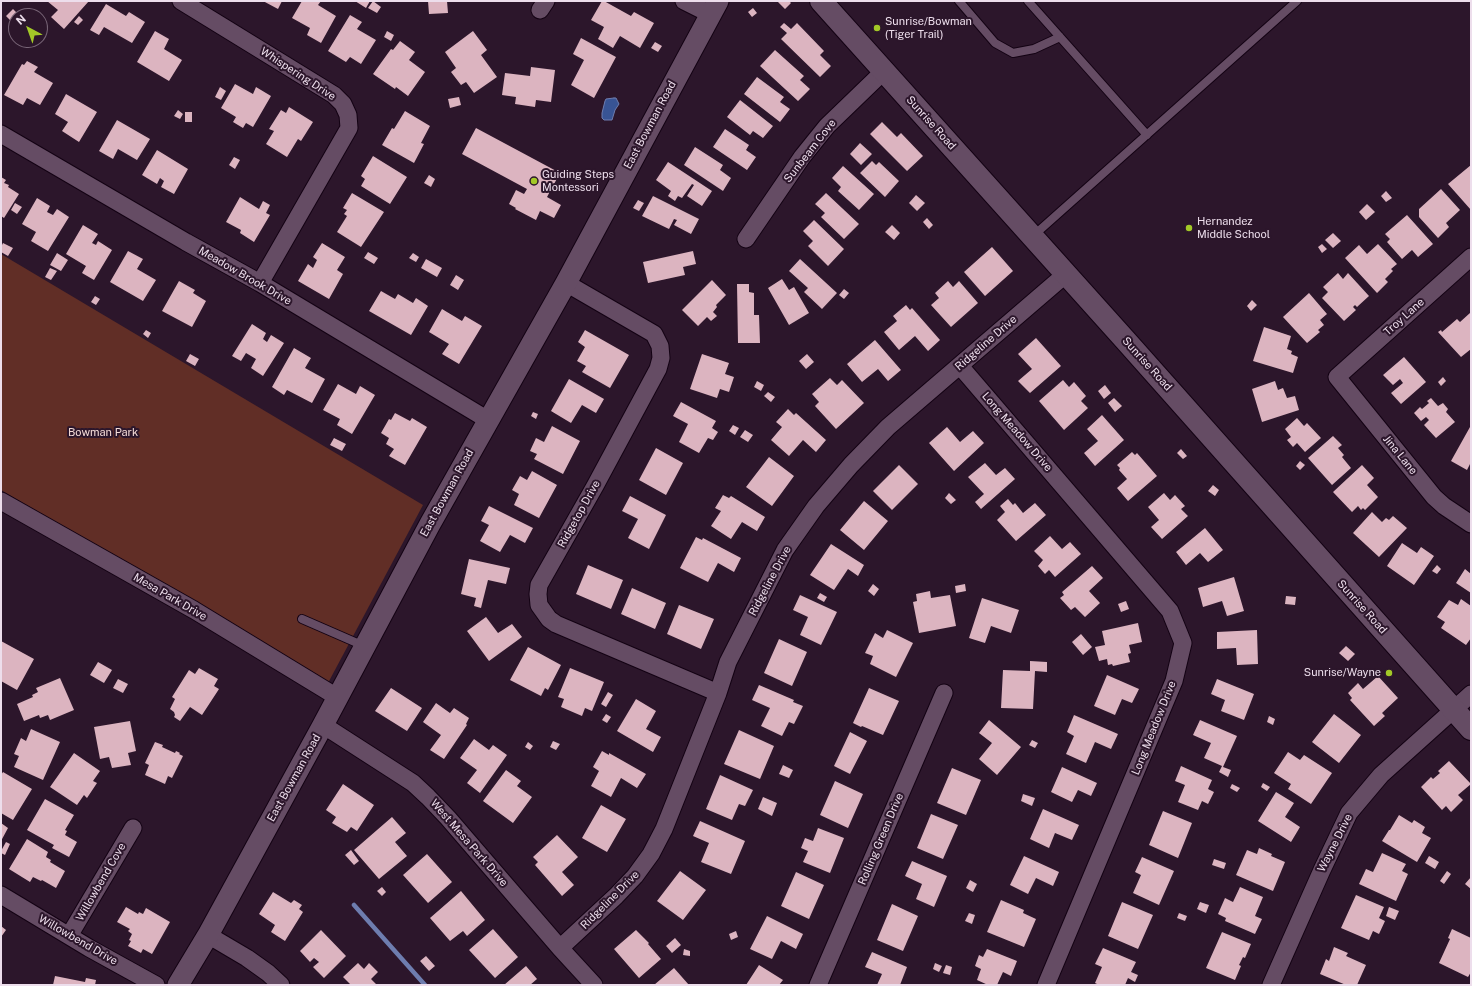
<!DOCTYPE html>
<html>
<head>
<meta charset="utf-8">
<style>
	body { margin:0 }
	#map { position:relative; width:1472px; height:986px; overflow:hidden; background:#2c162b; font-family:"Public Sans",sans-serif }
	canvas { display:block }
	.frame { position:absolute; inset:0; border:2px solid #eddeec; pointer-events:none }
	.north { position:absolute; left:8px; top:8px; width:40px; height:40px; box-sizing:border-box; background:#2c162b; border:1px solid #796678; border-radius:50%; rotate:319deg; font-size:11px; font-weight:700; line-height:16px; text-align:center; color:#eddeec }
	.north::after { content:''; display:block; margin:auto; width:14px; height:18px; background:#a3c927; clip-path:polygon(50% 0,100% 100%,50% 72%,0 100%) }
</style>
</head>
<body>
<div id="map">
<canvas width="1472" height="986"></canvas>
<div class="frame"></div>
<div class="north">N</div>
</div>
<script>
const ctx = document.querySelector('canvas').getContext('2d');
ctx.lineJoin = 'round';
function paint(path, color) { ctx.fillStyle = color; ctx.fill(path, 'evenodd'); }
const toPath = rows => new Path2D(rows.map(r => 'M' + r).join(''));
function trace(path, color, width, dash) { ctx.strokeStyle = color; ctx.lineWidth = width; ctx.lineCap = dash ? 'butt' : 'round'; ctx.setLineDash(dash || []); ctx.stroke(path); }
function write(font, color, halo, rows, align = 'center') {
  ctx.font = font + ' "Public Sans",sans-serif'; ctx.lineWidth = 4; ctx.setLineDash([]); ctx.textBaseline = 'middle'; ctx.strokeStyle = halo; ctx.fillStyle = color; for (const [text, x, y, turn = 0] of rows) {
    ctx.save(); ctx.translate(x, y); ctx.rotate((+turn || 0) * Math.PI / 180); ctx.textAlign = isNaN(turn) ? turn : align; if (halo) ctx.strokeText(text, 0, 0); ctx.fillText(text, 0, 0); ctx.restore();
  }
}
paint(toPath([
	[1,254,423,505,328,683,1,490]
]), '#612e26');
const water = toPath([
	[614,98,616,98,619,104,615,110,612,120,604,120,602,118,602,113,605,101,606,99,614,98]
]);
paint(water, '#385495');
trace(water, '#6e7daf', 1);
trace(toPath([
	[354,905,425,985]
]), '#6e7daf', 4.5);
paint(toPath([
	[47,1,89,1,64,29,51,17,58,10],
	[263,1,282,1,278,9],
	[302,1,321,1,318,5,336,16,321,43,307,35,310,28,292,18],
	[355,1,370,1,366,8],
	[373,1,381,7,377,13,368,8],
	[428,1,447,1,448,13,429,14],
	[602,1,604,1,631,16,634,12,654,23,640,48,620,36,613,48,598,39,604,27,591,20],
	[779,1,789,1,791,3,785,9,778,2],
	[106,4,126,16,129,12,145,22,132,43,104,27,99,35,90,30],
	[753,8,757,13,752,17,748,12],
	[13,9,18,14,11,21,6,16],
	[350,15,362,22,357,29,376,40,361,64,350,57,346,62,328,51],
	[79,16,83,20,78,25,74,22],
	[784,23,791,29,797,23,824,51,820,55,831,66,820,77,781,39,787,33,780,27],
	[155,31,169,39,164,49,182,60,169,81,137,62],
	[387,31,394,35,391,41,384,37],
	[473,31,487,50,481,55,497,77,474,93,466,82,461,85,451,72,456,68,445,52],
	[581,38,616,57,594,98,571,85,584,60,573,54],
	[400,41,415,52,409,60,425,72,408,96,396,87,395,89,373,74,391,49,393,50],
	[655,42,662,46,658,52,651,48],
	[775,50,804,76,800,80,810,89,798,101,760,66],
	[27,61,38,67,34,72,53,83,40,105,27,98,23,105,4,95,22,64,24,65],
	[531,67,555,70,551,102,536,100,535,107,515,104,516,97,502,95,505,73,530,76],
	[757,77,784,97,780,102,790,109,780,122,744,94],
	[235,84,253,94,256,87,271,96,253,127,246,123,243,128,233,122,236,117,221,108],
	[220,87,226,91,221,100,215,97],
	[66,94,97,112,79,142,62,131,68,122,55,114],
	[459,97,461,105,450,108,448,99],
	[740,100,773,126,763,138,753,131,750,135,727,117],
	[289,107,313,122,301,141,298,139,287,157,266,144,274,131,269,129,281,110,286,113],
	[178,110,183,114,180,119,174,116],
	[405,111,430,126,421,143,424,144,414,163,382,145,392,128,394,129],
	[185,112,192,112,192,122,185,122],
	[117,120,150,139,137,160,118,149,113,159,99,151],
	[882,122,897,137,901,133,923,156,907,171,870,134],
	[476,128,560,173,547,197,561,205,554,218,540,211,536,220,515,209,516,208,509,204,516,190,524,194,527,189,462,154],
	[725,129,749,145,746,150,756,157,747,170,713,147],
	[860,143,872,154,861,165,850,154],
	[695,147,723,165,720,170,731,178,723,191,684,165],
	[157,150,188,169,174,194,161,187,164,181,160,178,157,184,142,175],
	[373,156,407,177,390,204,361,186,365,179,361,176],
	[234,157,240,160,235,169,229,165],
	[872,161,876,165,879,162,899,181,885,197,860,173],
	[668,162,712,191,702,206,687,196,694,185,692,184,682,198,678,196,675,201,668,196,671,191,656,180],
	[1471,165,1471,210,1448,184],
	[843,166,874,194,859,210,838,191,841,187,832,178],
	[429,175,435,179,431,187,424,183],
	[1,177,6,180,4,183,9,185,8,187,19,194,4,218,1,216],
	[1441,189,1460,210,1446,223,1449,227,1438,238,1419,217,1419,209],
	[1386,191,1392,198,1386,202,1381,196],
	[352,193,384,212,361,247,337,232,347,216,344,214,347,210,343,208],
	[826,193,859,224,844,239,821,217,825,213,815,204],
	[916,195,925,203,917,211,909,203],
	[653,196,699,219,691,234,674,225,677,220,674,219,669,229,642,216],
	[240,197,259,209,263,201,270,205,266,213,270,215,254,242,240,233,241,230,226,222],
	[37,198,50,206,47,212,53,215,57,209,69,217,48,251,31,241,36,232,22,224],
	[638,200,644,203,639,211,633,208],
	[15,203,22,207,17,214,11,210],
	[1367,204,1375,212,1366,220,1359,212],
	[1407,215,1433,244,1418,257,1412,250,1402,259,1387,242,1390,239,1385,234],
	[927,218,933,225,929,229,923,222],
	[814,220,844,249,828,266,808,246,813,241,803,231],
	[83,225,98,234,92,243,96,245,98,241,112,250,94,280,82,273,86,266,66,254],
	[892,225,900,233,894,240,885,232],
	[1333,233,1341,241,1333,248,1325,240],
	[3,243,13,248,8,256,1,252,1,247],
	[322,243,345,257,337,270,343,274,329,299,298,281,308,264,313,268,317,260,313,257],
	[1322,244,1327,249,1322,253,1318,247],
	[1378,244,1397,264,1391,269,1393,271,1385,279,1388,282,1377,293,1345,258,1359,245,1367,254],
	[992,247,1013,271,985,296,964,272],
	[128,251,143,259,137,269,156,280,143,301,110,282],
	[693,251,696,264,683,267,685,275,648,283,643,262],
	[368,252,378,258,374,264,364,258],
	[57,253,68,260,61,271,50,265],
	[413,253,419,257,416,262,409,258],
	[426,259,442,268,437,277,421,268],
	[800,259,837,293,822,309,804,292,808,288,789,271],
	[50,268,57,271,51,280,45,277],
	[1338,273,1343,279,1348,273,1369,296,1357,307,1355,305,1353,307,1356,310,1344,321,1322,298,1328,292,1323,287],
	[456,275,464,280,458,290,450,285],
	[782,279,789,290,794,287,809,313,789,325,768,288],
	[712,280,726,295,716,305,717,307,713,312,717,316,711,321,707,317,698,326,682,310],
	[179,281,195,290,193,293,206,301,192,327,162,311],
	[948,281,953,287,959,281,978,303,951,327,931,305,939,298,935,293],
	[737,284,749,284,749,292,754,293,754,315,759,315,760,343,738,343],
	[844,289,849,293,844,299,839,295],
	[381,291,395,299,398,294,413,303,416,298,428,306,411,335,369,311],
	[1309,293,1327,314,1320,320,1324,325,1318,330,1320,332,1307,343,1283,317],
	[95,296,100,299,96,305,91,302],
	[1252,300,1257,305,1251,311,1247,306],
	[906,305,910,310,912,308,940,340,928,351,915,336,899,350,884,332,897,321,893,316],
	[442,309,462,321,465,316,482,326,459,364,442,354,449,344,429,332],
	[1470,313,1471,349,1461,357,1438,332,1441,330,1442,332,1457,319,1460,322],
	[252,324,266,333,263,339,267,342,271,335,284,343,263,376,251,368,256,359,246,353,241,361,232,356],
	[1264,327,1291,336,1287,349,1292,351,1291,354,1298,357,1293,373,1253,361],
	[146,330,151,333,148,338,143,334],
	[585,330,629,355,610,388,582,372,586,366,577,361,585,347,578,342],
	[1036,338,1061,366,1030,393,1018,381,1032,369,1018,354],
	[875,340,901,370,888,381,878,369,862,382,847,364],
	[294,348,311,358,305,368,325,379,312,403,287,390,284,395,272,387],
	[190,354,199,359,195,366,186,361],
	[702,354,729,363,725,374,734,377,729,392,720,389,717,398,690,389],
	[807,354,814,362,806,369,799,361],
	[1404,357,1426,382,1401,404,1391,393,1403,383,1400,379,1393,385,1383,375],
	[1443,377,1446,381,1441,386,1438,382],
	[830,378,837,385,842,380,864,403,836,429,815,406,819,402,812,394],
	[569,379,604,399,596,413,582,405,571,423,551,411],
	[1063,380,1069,387,1074,382,1086,396,1081,401,1088,408,1064,430,1039,401],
	[757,381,764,385,761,391,754,387],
	[1275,381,1278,390,1283,388,1287,398,1295,396,1299,410,1262,422,1252,389],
	[338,384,356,394,360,386,375,395,352,434,337,425,340,419,323,410],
	[1105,385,1111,393,1104,399,1098,391],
	[768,392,775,397,771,402,764,396],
	[1114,398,1122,406,1115,412,1108,403],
	[1431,398,1438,406,1443,403,1448,409,1446,412,1455,422,1436,438,1424,425,1429,420,1426,417,1421,421,1414,413,1420,407,1422,409,1429,403,1427,401],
	[681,402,716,421,712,428,718,432,713,440,708,438,699,453,679,442,688,424,673,416],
	[788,409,794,415,796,413,826,440,816,452,803,440,789,456,771,440,782,427,776,422],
	[533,412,538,414,536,419,531,416],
	[395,413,410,421,412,418,427,427,405,465,389,456,394,449,386,444,389,438,381,433,389,419,391,420],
	[1102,415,1124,440,1095,466,1084,453,1098,441,1087,429],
	[1297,418,1304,426,1307,423,1321,438,1305,452,1297,443,1293,447,1287,440,1291,437,1285,429],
	[733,425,739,428,735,435,729,431],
	[552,426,580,441,563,474,534,459,537,454,530,451,536,438,544,442],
	[947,427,960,442,973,431,984,443,954,471,929,443],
	[1470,427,1471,462,1467,470,1451,461],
	[745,430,753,435,748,442,740,437],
	[1333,436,1342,445,1338,448,1344,455,1342,457,1351,468,1332,485,1308,458],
	[334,438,346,444,342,451,330,445],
	[656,448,683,463,666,495,639,480],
	[1181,449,1187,456,1183,459,1177,453],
	[1132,452,1135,455,1137,453,1157,476,1128,501,1117,488,1127,479,1119,470,1120,468,1117,465],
	[769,457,794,476,772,506,746,487],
	[1300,461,1305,465,1300,470,1296,466],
	[985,463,996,475,1005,468,1015,479,981,509,975,502,984,494,968,477],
	[899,465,918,484,892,510,873,491],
	[1362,465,1374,478,1367,485,1378,497,1365,510,1363,508,1361,510,1358,506,1352,512,1333,492],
	[532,471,557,485,539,518,514,505,519,494,512,490,520,476,527,480],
	[1213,485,1219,490,1215,496,1208,491],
	[949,493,956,500,951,504,945,498],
	[1164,493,1170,500,1175,495,1185,506,1181,509,1188,516,1162,539,1151,527,1159,520,1148,507],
	[723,495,729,498,731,496,765,517,757,531,742,522,731,539,711,526,721,511,715,508],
	[630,496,666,515,649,549,628,538,638,519,622,511],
	[1008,499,1013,505,1015,503,1023,513,1035,503,1046,515,1016,541,997,520,1005,512,1000,506],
	[864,501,888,521,864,550,840,530],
	[489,506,533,528,525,543,510,535,500,552,480,541,489,525,481,521],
	[1372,512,1382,522,1386,518,1389,520,1393,516,1407,528,1379,557,1353,533],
	[1205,528,1223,550,1208,562,1200,553,1186,565,1176,552],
	[1050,536,1062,549,1070,542,1081,554,1055,577,1049,570,1045,574,1038,566,1043,560,1034,551],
	[696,537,702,540,703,538,741,558,734,572,718,563,708,582,680,568],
	[1402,543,1417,553,1421,547,1434,556,1414,585,1387,566],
	[831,544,864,565,858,576,848,569,834,590,810,575],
	[469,559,510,568,506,584,488,580,481,608,474,606,476,598,461,594],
	[588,565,623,580,611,609,576,594],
	[1437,565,1441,569,1437,574,1432,571],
	[1092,566,1103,578,1089,591,1100,603,1085,617,1075,607,1071,610,1060,598,1064,595,1062,592],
	[1465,569,1471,574,1471,593,1456,583],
	[1234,577,1244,611,1227,616,1222,601,1203,607,1198,588],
	[873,584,879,589,874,596,868,591],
	[965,584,966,591,956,593,955,586],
	[632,588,666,603,655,629,621,614],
	[930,591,931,598,950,595,956,626,919,633,913,602,917,601,916,594],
	[820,593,827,597,824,602,817,598],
	[800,595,837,612,821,645,800,635,808,617,793,610],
	[1286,596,1296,597,1295,605,1285,604],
	[982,598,1019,610,1011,633,991,626,985,643,969,638],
	[1461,599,1471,606,1471,638,1466,645,1441,628,1445,622,1437,617,1449,600,1458,605],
	[1126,601,1129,609,1121,612,1118,604],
	[679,605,714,619,701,649,667,634],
	[486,617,498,633,512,624,522,637,489,661,467,631],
	[1138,623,1142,642,1129,645,1131,653,1128,654,1130,662,1113,666,1112,664,1108,665,1107,659,1099,661,1095,647,1105,645,1102,631],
	[887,630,913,643,896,677,870,664,873,656,865,653,875,633,883,638],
	[1257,630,1258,664,1237,665,1236,648,1217,649,1217,632],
	[1081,634,1092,647,1083,655,1072,642],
	[779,639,807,652,792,686,764,673],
	[1,641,34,659,17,690,1,681],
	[1346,646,1355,654,1348,661,1339,653],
	[528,647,561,665,548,690,545,688,541,696,510,680],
	[1030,661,1047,662,1047,672,1035,671,1033,709,1001,708,1003,670,1030,671],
	[98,662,112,670,104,683,90,675],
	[199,668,218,679,214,686,219,689,202,715,190,707,180,721,174,717,175,715,174,712,170,709,175,699,172,697,189,670,195,674],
	[570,668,604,682,592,711,585,708,582,716,561,707,564,699,558,697],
	[1107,675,1139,689,1132,703,1122,699,1115,715,1094,706],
	[1378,676,1398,698,1382,713,1385,716,1374,726,1350,700,1352,698,1348,693,1358,683,1363,689],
	[60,678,74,710,50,720,48,715,40,718,39,715,24,721,17,704,33,697,32,695,38,692,36,688],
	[118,679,128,684,123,693,113,688],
	[1217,679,1254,694,1244,720,1221,711,1225,700,1211,694],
	[759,685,794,700,793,702,803,706,794,724,789,722,782,736,761,726,770,708,752,700],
	[391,688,422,708,407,731,375,711],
	[869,688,899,701,883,735,862,726,861,727,853,723],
	[608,692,613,695,606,707,601,704],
	[636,699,656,711,646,729,661,737,653,752,617,731],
	[436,703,450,713,454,708,469,718,466,724,467,725,444,759,430,750,441,735,423,722],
	[606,714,611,717,607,723,602,720],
	[1334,714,1361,735,1339,763,1312,742],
	[1074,715,1118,734,1111,749,1095,742,1086,763,1066,754,1074,736,1067,732],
	[1269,716,1275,719,1273,725,1267,722],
	[989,720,1021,747,997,775,979,759,992,743,979,733],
	[1200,720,1237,736,1223,767,1231,770,1228,777,1219,772,1222,766,1204,758,1211,743,1193,735],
	[130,721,136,751,128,753,131,765,112,768,109,757,100,759,94,727],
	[31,729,60,742,43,780,14,767,19,756,14,754,21,738,26,741],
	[739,730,774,746,760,779,724,764],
	[850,732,867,741,850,774,834,766],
	[474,739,489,750,493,745,507,755,480,793,467,783,477,770,460,758],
	[1032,740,1038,743,1035,748,1029,745],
	[553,741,560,744,556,750,550,747],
	[155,742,163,745,162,747,175,753,176,751,180,753,179,754,183,756,172,778,168,776,165,784,145,775,149,765,145,763],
	[528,742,533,746,530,750,525,747],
	[602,751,609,755,609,753,646,774,637,788,621,778,611,797,591,786,599,771,593,767],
	[1288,752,1300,760,1304,755,1332,773,1311,804,1288,789,1291,784,1274,773],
	[74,753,100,771,93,781,97,783,87,798,84,795,77,805,50,787],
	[1449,761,1471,784,1458,795,1463,800,1451,812,1446,806,1442,810,1421,787,1431,777,1433,779,1440,773,1438,771],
	[783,765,793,770,789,778,779,774],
	[1181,766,1212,780,1208,789,1214,792,1208,804,1202,801,1198,810,1178,802,1185,785,1175,781],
	[1062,767,1097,783,1091,796,1078,790,1072,802,1051,792],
	[952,768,981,780,966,815,937,803],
	[506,770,521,781,517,786,532,797,513,823,483,801],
	[3,772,32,789,13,820,1,813,1,775],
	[720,775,753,790,745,806,739,804,732,820,706,809],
	[835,781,863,794,848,828,820,815],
	[1263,783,1270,787,1267,791,1261,787],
	[343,784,374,805,357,831,351,827,347,832,332,823,336,817,326,810],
	[1232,784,1240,788,1237,792,1230,788],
	[1276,792,1294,803,1285,817,1300,827,1291,842,1258,821],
	[1023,794,1035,798,1032,806,1021,801],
	[763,797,777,803,772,816,758,809],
	[45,799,74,815,65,830,67,831,65,835,77,842,69,857,52,848,54,845,27,830],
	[601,805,626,819,607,852,582,838],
	[1043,809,1079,825,1072,840,1055,833,1049,848,1030,839],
	[1163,811,1192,823,1178,858,1149,845],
	[931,814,958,825,943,859,917,848],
	[1399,815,1412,823,1414,820,1425,827,1422,833,1431,838,1417,862,1382,841,1389,830,1390,830],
	[392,817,406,833,395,842,407,856,379,879,354,850],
	[700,821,745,841,731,874,701,862,709,843,693,836],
	[1,823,8,828,1,841],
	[818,828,844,838,830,873,803,862,808,851,801,848,805,838,813,841],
	[557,835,578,857,562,872,574,885,562,896,535,865,538,862,533,857],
	[27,839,48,852,46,857,51,860,50,862,65,871,56,888,42,880,41,881,33,877,30,882,9,869],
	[6,842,10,844,5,855,1,853,1,851],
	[1259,848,1272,854,1271,856,1285,862,1273,891,1236,875,1247,850,1257,854],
	[351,850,359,861,354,865,345,855],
	[1382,853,1406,864,1402,871,1408,874,1396,901,1359,884,1366,869,1373,872],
	[427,854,452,882,428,903,403,875],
	[1024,856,1059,872,1053,886,1036,878,1028,894,1010,885],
	[1429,856,1439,862,1435,869,1425,863],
	[1142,857,1174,871,1159,905,1133,893,1141,875,1135,872],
	[1214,859,1226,863,1224,869,1212,865],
	[912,861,947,876,934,907,916,899,922,884,905,876],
	[680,871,706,890,683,920,657,901],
	[1447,871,1451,874,1444,884,1440,881],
	[796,872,824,885,809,919,781,906],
	[1471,877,1471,889,1465,884],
	[970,880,977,884,973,892,966,888],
	[382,887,386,892,382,896,377,891],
	[1240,887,1263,897,1255,916,1262,919,1255,934,1225,921,1226,918,1218,914,1225,898,1233,902],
	[461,891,485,920,467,936,463,931,450,941,430,918],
	[273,892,291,903,294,900,302,905,299,909,303,912,285,941,271,932,275,925,259,914],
	[1356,895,1384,907,1379,918,1385,921,1379,934,1373,931,1369,940,1341,928],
	[1001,900,1024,910,1023,913,1036,919,1024,947,987,932],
	[1122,902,1153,915,1138,949,1108,936],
	[1200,902,1209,905,1206,913,1197,909],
	[892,904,918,916,903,951,877,940],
	[126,907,138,914,139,912,143,914,146,908,170,922,152,954,143,949,141,953,128,946,131,941,129,940,132,934,128,931,130,929,117,922],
	[1389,907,1399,911,1395,920,1386,916],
	[969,913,975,915,972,924,965,921],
	[1179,913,1187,916,1185,921,1177,918],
	[767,916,803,934,796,949,781,941,772,959,750,949],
	[1,926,6,930,1,937],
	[493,929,518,957,495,978,469,950],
	[1452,929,1471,938,1471,972,1468,977,1439,963,1450,939,1448,938],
	[321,930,346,956,324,978,313,967,319,962,314,958,310,962,300,951],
	[636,930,649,943,648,944,661,959,639,978,614,949],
	[736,931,738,937,731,940,729,934],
	[1222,932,1251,944,1245,958,1243,957,1239,965,1241,966,1235,980,1206,968],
	[675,938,681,945,672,953,666,946],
	[1334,947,1348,953,1346,956,1366,965,1357,985,1346,985,1320,974,1326,959,1329,961],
	[1103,948,1136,962,1131,972,1138,975,1135,982,1128,978,1125,985,1099,985,1095,983,1102,967,1095,964],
	[684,949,690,951,690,956,683,955],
	[987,949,1017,961,1011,976,1003,972,997,985,988,985,977,980,981,969,975,966,979,955,983,957],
	[872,952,907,967,900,985,877,985,882,974,865,967],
	[426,956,435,966,429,971,420,961],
	[358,963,364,969,369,963,378,972,371,979,377,985,351,985,343,977],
	[935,963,942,966,939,972,933,969],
	[759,965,783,980,779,985,746,985],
	[946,965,952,967,950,975,943,973],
	[526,966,537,979,530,985,504,985],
	[674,968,689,985,654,985],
	[55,976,85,982,86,978,96,980,95,985,53,985]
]), '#dcb4c0');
const service = toPath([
	[959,1,995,43,1013,53,1034,49,1060,37],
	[1028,1,1147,135],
	[1033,236,1297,1],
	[302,619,364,646]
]);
const minor = toPath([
	[181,1,334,95,343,104,348,115,349,128,260,283],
	[684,1,710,14],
	[540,10,546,1],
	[1,134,186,242,260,283,488,420],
	[746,239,802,157,827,126,884,71],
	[1471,257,1337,377,1434,497,1444,506,1471,524],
	[566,283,654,334,660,346,661,358,658,369,595,486,539,585,538,594,539,605,549,619,556,624,718,693],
	[960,366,1170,611,1183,643,1174,681,1046,985],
	[1,501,194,610,337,697],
	[323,725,413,783,428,797,448,818,560,948,594,985],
	[1,895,89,948,156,985],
	[208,935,247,958,268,973,281,985],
	[69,936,133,828],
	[560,948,616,896,635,876,651,854,664,829,718,693,728,662,785,550,816,506,851,465,888,427,1066,274],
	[818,985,944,693],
	[1271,985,1322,870,1349,813,1381,775,1471,694]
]);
const tertiary = toPath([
	[178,985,208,935,323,725,430,524,566,283,718,1]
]);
const secondary = toPath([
	[821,1,1127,342,1471,729]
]);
trace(service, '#130213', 10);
trace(minor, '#130213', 19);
trace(tertiary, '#130213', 23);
trace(secondary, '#130213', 24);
trace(service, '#654c64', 8);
trace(minor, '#654c64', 17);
trace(tertiary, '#654c64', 21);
trace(secondary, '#654c64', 22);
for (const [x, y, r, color] of [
	[877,28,4,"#a3c927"],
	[534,181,4,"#a3c927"],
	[1189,228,4,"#a3c927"],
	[1389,673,4,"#a3c927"]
]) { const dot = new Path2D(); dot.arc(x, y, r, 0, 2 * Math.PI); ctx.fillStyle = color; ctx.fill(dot); trace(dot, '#2c162b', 1.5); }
write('11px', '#eddeec', '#2c162b', [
	["Sunrise/Bowman",885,22],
	["(Tiger Trail)",885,35],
	["Guiding Steps",542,175],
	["Montessori",542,188],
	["Hernandez",1197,222],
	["Middle School",1197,235],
	["Sunrise/Wayne",1381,673,"right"]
], 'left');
write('11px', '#eddeec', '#2c162b', [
	["Whispering Drive",298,74,33],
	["Sunrise Road",931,123,48],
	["East Bowman Road",650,125,-62],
	["Sunbeam Cove",810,151,-52],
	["Meadow Brook Drive",245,276,30],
	["Troy Lane",1404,317,-42],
	["Ridgeline Drive",986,343,-41],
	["Sunrise Road",1147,364,48],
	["Long Meadow Drive",1017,432,49],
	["Jina Lane",1400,455,51],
	["East Bowman Road",447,493,-61],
	["Ridgetop Drive",579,514,-61],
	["Ridgeline Drive",770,581,-62],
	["Mesa Park Drive",170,597,30],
	["Sunrise Road",1362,607,48],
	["Long Meadow Drive",1154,728,-68],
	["East Bowman Road",294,778,-61],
	["Rolling Green Drive",881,839,-67],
	["West Mesa Park Drive",469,843,49],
	["Wayne Drive",1335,843,-63],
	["Willowbend Cove",101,882,-60],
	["Ridgeline Drive",610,900,-45],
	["Willowbend Drive",78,940,30]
]);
write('11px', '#f5dcd8', '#2c162b', [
	["Bowman Park",103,433]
]);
</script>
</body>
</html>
